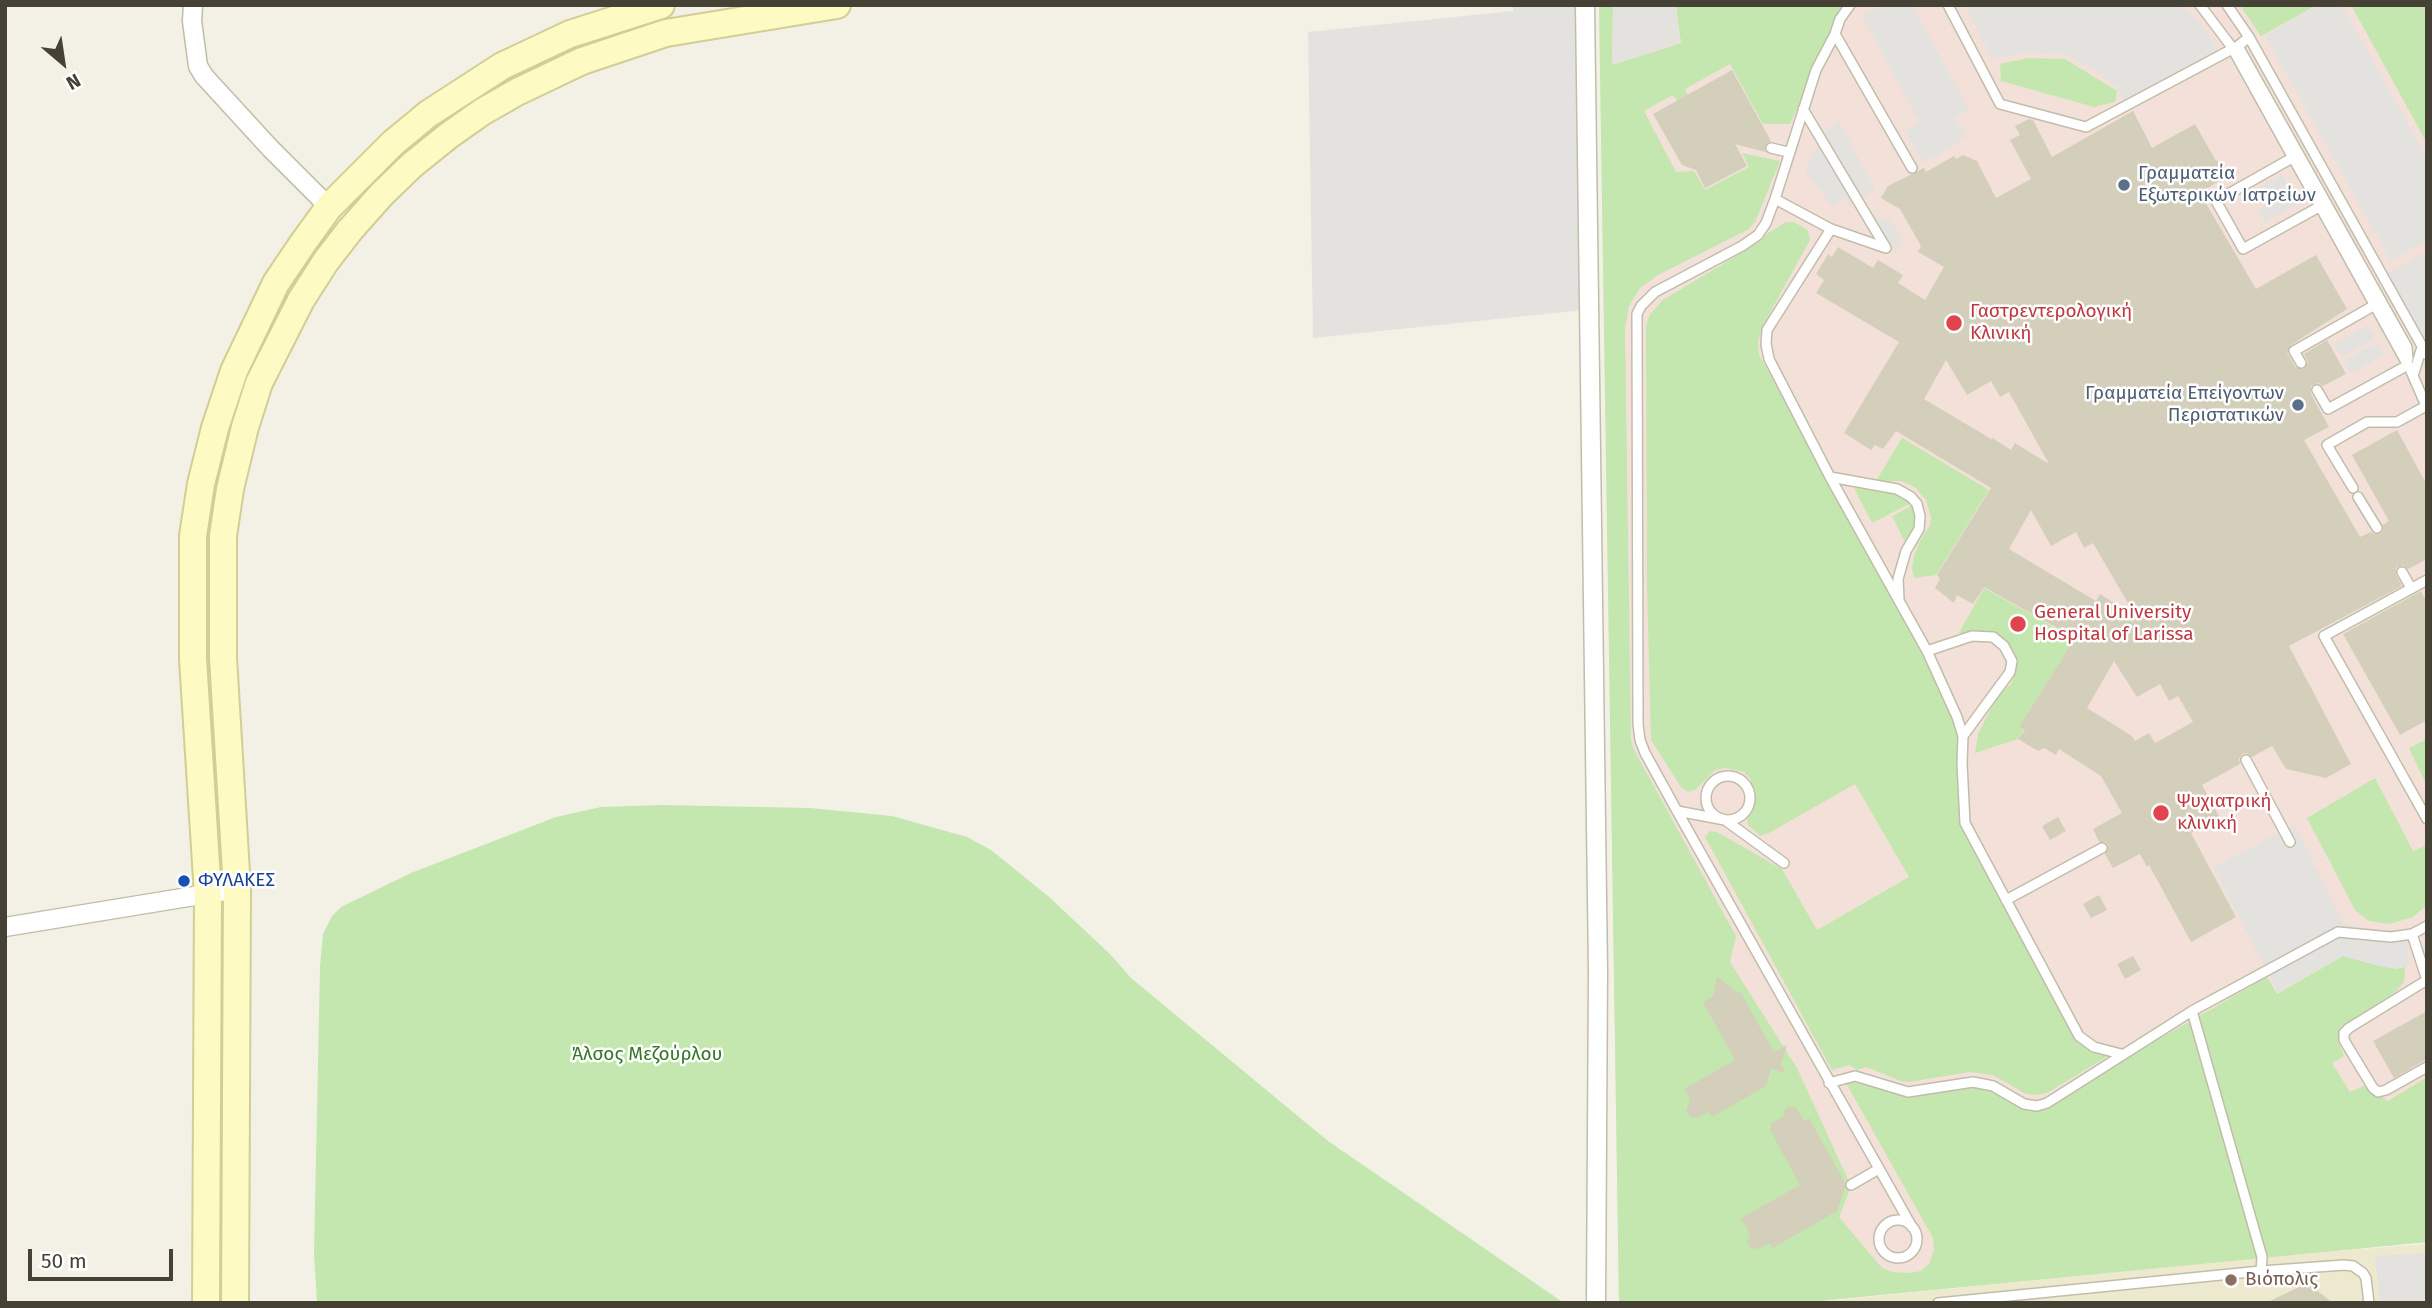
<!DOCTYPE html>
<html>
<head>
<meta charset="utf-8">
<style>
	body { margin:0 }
	#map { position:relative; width:2432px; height:1308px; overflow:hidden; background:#f3f1e6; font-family:"Fira Sans",sans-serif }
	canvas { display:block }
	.frame { position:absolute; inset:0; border:7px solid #454235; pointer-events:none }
	.north { position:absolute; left:28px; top:28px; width:70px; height:70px; -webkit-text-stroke:5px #fff; paint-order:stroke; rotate:151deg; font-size:19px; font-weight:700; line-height:28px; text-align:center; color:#454235 }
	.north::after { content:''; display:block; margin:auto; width:24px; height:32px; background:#454235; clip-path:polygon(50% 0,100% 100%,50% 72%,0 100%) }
	.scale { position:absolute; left:28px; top:1249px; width:145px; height:32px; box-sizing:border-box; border:4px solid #454235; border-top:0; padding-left:9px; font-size:21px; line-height:24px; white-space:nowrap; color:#454235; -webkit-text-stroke:5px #fff; paint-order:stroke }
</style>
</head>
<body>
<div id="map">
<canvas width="2432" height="1308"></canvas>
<div class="frame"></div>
<div class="north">N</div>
<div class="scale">50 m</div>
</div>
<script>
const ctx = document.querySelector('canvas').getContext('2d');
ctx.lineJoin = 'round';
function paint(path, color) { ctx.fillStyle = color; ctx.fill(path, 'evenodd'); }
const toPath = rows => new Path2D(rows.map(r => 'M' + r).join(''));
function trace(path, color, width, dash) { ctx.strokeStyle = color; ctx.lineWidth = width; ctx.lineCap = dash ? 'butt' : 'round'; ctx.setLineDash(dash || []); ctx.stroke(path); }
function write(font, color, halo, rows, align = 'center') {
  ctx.font = font + ' "Fira Sans",sans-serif'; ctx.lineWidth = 5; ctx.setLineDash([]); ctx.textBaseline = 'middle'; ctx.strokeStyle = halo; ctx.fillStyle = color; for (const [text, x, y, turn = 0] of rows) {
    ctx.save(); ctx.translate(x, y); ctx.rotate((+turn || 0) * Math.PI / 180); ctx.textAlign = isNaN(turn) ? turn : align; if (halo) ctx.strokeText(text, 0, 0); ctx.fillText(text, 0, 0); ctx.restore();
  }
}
paint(toPath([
	[2427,1244,2427,1303,1810,1303,2262,1257]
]), '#ece9cf');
paint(toPath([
	[1599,5,2427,5,2427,1242,1798,1303,1619,1303]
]), '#f3e1d9');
paint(toPath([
	[1599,5,1613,5,1612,65,1681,43,1676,5,1844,5,1790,124,1763,124,1730,64,1685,89,1688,96,1678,102,1673,95,1644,111,1676,172,1694,171,1705,190,1749,167,1742,153,1780,161,1755,222,1749,229,1658,275,1640,288,1629,306,1625,329,1631,739,1633,748,1736,936,1730,962,1797,1068,1851,1186,1839,1217,1882,1268,1893,1272,1908,1273,1921,1271,1929,1264,1934,1250,1933,1238,1846,1083,1857,1079,1907,1091,1975,1082,2025,1103,2046,1104,2267,977,2277,994,2343,956,2380,966,2396,969,2405,967,2404,982,2395,992,2346,1025,2338,1042,2344,1056,2332,1063,2350,1092,2366,1085,2388,1101,2427,1077,2427,1242,1798,1303,1619,1303],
	[2240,5,2317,5,2261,36],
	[2351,5,2427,5,2427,143],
	[2028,58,2065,59,2117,91,2115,102,2094,107,2001,81,2000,64],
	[1786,222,1794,222,1808,230,1810,240,1761,329,1758,343,1759,355,1961,717,1966,810,2050,990,2075,1037,2110,1055,2047,1093,2036,1095,2026,1094,1993,1075,1970,1072,1909,1082,1901,1081,1866,1067,1857,1070,1849,1065,1832,1070,1705,837,1710,831,1717,832,1782,869,1817,930,1909,877,1855,784,1769,833,1760,836,1748,825,1747,817,1754,801,1753,788,1750,778,1744,772,1725,768,1715,770,1695,790,1688,792,1681,787,1651,740,1647,587,1646,326,1650,314,1663,300,1761,241,1768,233],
	[1902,438,1989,490,1936,575,1914,578,1912,568,1914,556,1920,541,1930,525,1931,517,1926,500,1916,488,1909,484,1901,481,1876,481],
	[1859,486,1891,493,1900,492,1917,500,1872,523,1854,488],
	[1919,502,1923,509,1909,550,1892,516],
	[1984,588,2068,635,2071,631,2077,635,2019,727,2024,730,2018,739,1975,753,1978,734,1998,695,2011,684,2016,670,2013,651,2000,637,1986,633,1959,633],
	[2427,739,2427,786,2409,748],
	[2375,778,2413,851,2424,846,2427,850,2427,905,2413,917,2390,924,2369,921,2355,910,2307,818],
	[662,805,810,808,892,816,967,837,991,850,1048,896,1110,954,1131,978,1328,1141,1564,1303,317,1303,314,1254,320,967,323,934,332,916,341,907,411,873,556,817,601,807]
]), '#c3e7ae');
paint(toPath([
	[1513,5,1576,5,1584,310,1313,338,1308,32,1513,11],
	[1613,5,1675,5,1680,42,1612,64],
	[1882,5,1912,5,1969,109,1955,117,1966,136,1959,140,1960,142,1923,163,1905,131,1920,123,1862,16],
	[1965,5,2179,5,2199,21,2220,53,2126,104,2116,87,2102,74,2067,55,2029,53,1992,58],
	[2319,5,2342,5,2427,158,2427,240,2391,261,2265,35],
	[1839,122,1876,189,1849,206,1845,198,1832,207,1805,171,1827,129],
	[2282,174,2289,186,2256,206,2249,193],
	[2291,190,2299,203,2265,222,2258,210],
	[1874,216,1890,221,1899,232,1900,244,1895,253],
	[2427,251,2427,348,2386,274],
	[2368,325,2375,338,2342,357,2334,344],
	[2377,342,2384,355,2351,374,2343,361],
	[2295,825,2343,923,2378,930,2406,930,2409,965,2396,968,2379,966,2342,956,2278,992,2213,867],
	[2427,1253,2427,1303,2380,1303,2375,1256]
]), '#e4e2de');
paint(toPath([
	[1732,70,1771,141,1766,144,1765,152,1735,144,1747,166,1705,188,1696,170,1682,165,1653,114],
	[2133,111,2152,148,2195,124,2216,161,2217,160,2225,177,2200,193,2256,289,2316,255,2347,309,2291,345,2287,352,2295,367,2304,369,2308,362,2304,354,2327,340,2346,374,2323,386,2318,383,2311,386,2311,394,2329,427,2304,440,2360,537,2371,532,2374,534,2380,534,2383,531,2383,525,2389,521,2352,455,2397,430,2427,485,2427,559,2408,569,2403,565,2396,568,2396,575,2402,586,2289,646,2351,764,2326,778,2286,769,2272,746,2252,757,2247,753,2242,754,2239,759,2240,764,2202,785,2220,818,2191,833,2236,917,2191,942,2149,865,2147,867,2140,854,2113,868,2105,854,2108,845,2105,842,2099,842,2093,829,2122,813,2101,776,2059,749,2056,755,2044,748,2038,751,2018,739,2025,730,2019,727,2075,638,1984,587,1973,604,1957,595,1954,603,1935,588,1940,579,1937,575,1991,488,1896,431,1883,449,1875,445,1871,450,1844,433,1899,342,1816,293,1824,280,1816,274,1828,254,1832,257,1838,247,1873,268,1878,260,1903,275,1898,283,1925,300,1944,267,1918,252,1921,246,1900,209,1881,198,1888,186,1924,168,1926,172,1954,156,1956,159,1963,155,1977,161,1996,198,2031,179,2010,140,2020,135,2015,126,2029,119,2033,120,2052,157],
	[1946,360,1967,395,1991,381,2000,397,2009,392,2049,464,2015,443,2011,450,1991,437,1993,440,1924,399],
	[2031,510,2051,546,2076,532,2084,548,2093,543,2136,617,2100,594,2096,601,2009,549],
	[2114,661,2137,697,2160,684,2169,701,2178,696,2193,722,2155,743,2149,733,2135,741,2132,736,2087,708],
	[2421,591,2427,602,2427,720,2400,735,2343,634],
	[2058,817,2066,831,2050,840,2042,826],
	[2099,895,2107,910,2091,918,2083,904],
	[2133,956,2141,970,2125,979,2117,964],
	[1717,977,1738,993,1740,991,1774,1052,1787,1045,1781,1065,1786,1073,1771,1069,1766,1086,1712,1117,1708,1112,1697,1118,1690,1117,1686,1110,1690,1100,1684,1089,1735,1060,1703,1002,1713,996],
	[2427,1011,2427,1059,2394,1078,2373,1041],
	[1791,1106,1797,1108,1804,1121,1809,1118,1845,1183,1845,1188,1837,1211,1773,1248,1769,1243,1758,1249,1751,1248,1747,1242,1750,1234,1741,1218,1800,1185,1770,1130,1772,1129,1770,1124,1783,1117,1785,1109],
	[2307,1283,2333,1303,2266,1303]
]), '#d4cfbb');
const lane = toPath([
	[1850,5,1840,19,1835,34,1816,70,1775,199,1766,223,1758,235,1742,246,1655,292,1641,306,1637,314,1638,724,1640,740,1645,753,1677,811,1912,1227],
	[1948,5,2000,104,2086,127,2238,46,2249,37],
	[2200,5,2231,46,2410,369,2427,408],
	[2227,5,2249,37,2427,355],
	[1835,34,1912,168],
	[2238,46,2407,347,2408,359],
	[1771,148,1788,152],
	[2292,158,2216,201,2243,249,2319,207],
	[1775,199,1831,229,1886,248,1803,109],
	[1831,229,1767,330,1766,344,1769,359,1830,477,1927,651,1957,717,1963,736,1962,763,1965,823,2079,1036,2094,1047,2121,1054],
	[2301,363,2294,351,2375,305],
	[2413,376,2422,347],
	[2317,390,2328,409,2408,365],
	[1830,477,1897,489,1911,497,1917,504,1920,516,1919,529,1906,551,1898,579,1899,599],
	[2353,488,2327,445,2367,422,2397,422,2426,406],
	[2358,497,2377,528],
	[2402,572,2411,588],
	[2427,580,2324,636,2427,819],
	[1927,651,1972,636,1993,637,2004,646,2012,661,2010,672,1963,736],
	[2246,760,2290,842],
	'1706 798a22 22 0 1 1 44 0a22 22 0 1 1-44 0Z',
	[1677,811,1725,820,1784,863],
	[2006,900,2102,848],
	[2412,934,2427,980,2349,1028,2344,1033,2344,1040,2373,1088,2378,1092,2386,1090,2427,1067],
	[2192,1011,2262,1257,2261,1271],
	[1829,1083,1855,1076,1908,1092,1973,1082,1993,1086,2024,1104,2037,1106,2047,1103,2192,1011,2338,932,2391,937,2412,934,2427,926],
	[1851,1185,1877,1170],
	'1879 1239a19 19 0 1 1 38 0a19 19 0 1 1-38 0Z',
	[1938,1303,2261,1271,2344,1265,2353,1266,2363,1273,2366,1278,2369,1303]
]);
const street = toPath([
	[193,5,192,21,198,66,204,76,270,148,329,207],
	[1585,5,1598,971,1596,1303],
	[5,927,237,889]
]);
const secondary = toPath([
	[206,1303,208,895,193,659,193,536,201,484,215,428,234,371,276,283,303,243,329,207,393,143,428,114,502,66,570,34,661,5],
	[235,1303,237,889,223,658,223,536,230,489,245,427,259,383,301,300,326,261,350,230,381,195,412,165,448,136,482,112,517,92,582,61,666,33,837,5]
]);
trace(lane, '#c1bdab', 12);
trace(street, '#c1bdab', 21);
trace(secondary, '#d3cd96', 30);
trace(lane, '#fff', 9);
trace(street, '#fff', 18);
trace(secondary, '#fefac4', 26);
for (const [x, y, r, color] of [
	[2124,185,7,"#5c6f8a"],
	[1954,323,9,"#e0444e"],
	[2298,405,7,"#5c6f8a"],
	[2018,624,9,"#e0444e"],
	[2161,813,9,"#e0444e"],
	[184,881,7,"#1a4fb4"],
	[2231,1280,7,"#8d6e63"]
]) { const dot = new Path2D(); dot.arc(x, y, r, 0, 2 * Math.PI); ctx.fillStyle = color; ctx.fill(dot); trace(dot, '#fff', 2.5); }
write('19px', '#4e5e75', '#fff', [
	["Γραμματεία",2138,174],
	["Εξωτερικών Ιατρείων",2138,196],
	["Γραμματεία Επείγοντων",2284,394,"right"],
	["Περιστατικών",2284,416,"right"]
], 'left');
write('19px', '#be3a42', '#fff', [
	["Γαστρεντερολογική",1970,312],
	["Κλινική",1970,334],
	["General University",2034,613],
	["Hospital of Larissa",2034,635],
	["Ψυχιατρική",2177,802],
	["κλινική",2177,824]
], 'left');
write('19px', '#164399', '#fff', [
	["ΦΥΛΑΚΕΣ",198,881]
], 'left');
write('19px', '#387629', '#fff', [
	["Άλσος Μεζούρλου",647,1055]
]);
write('19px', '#785e54', '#fff', [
	["Βιόπολις",2245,1280]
], 'left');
</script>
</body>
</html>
